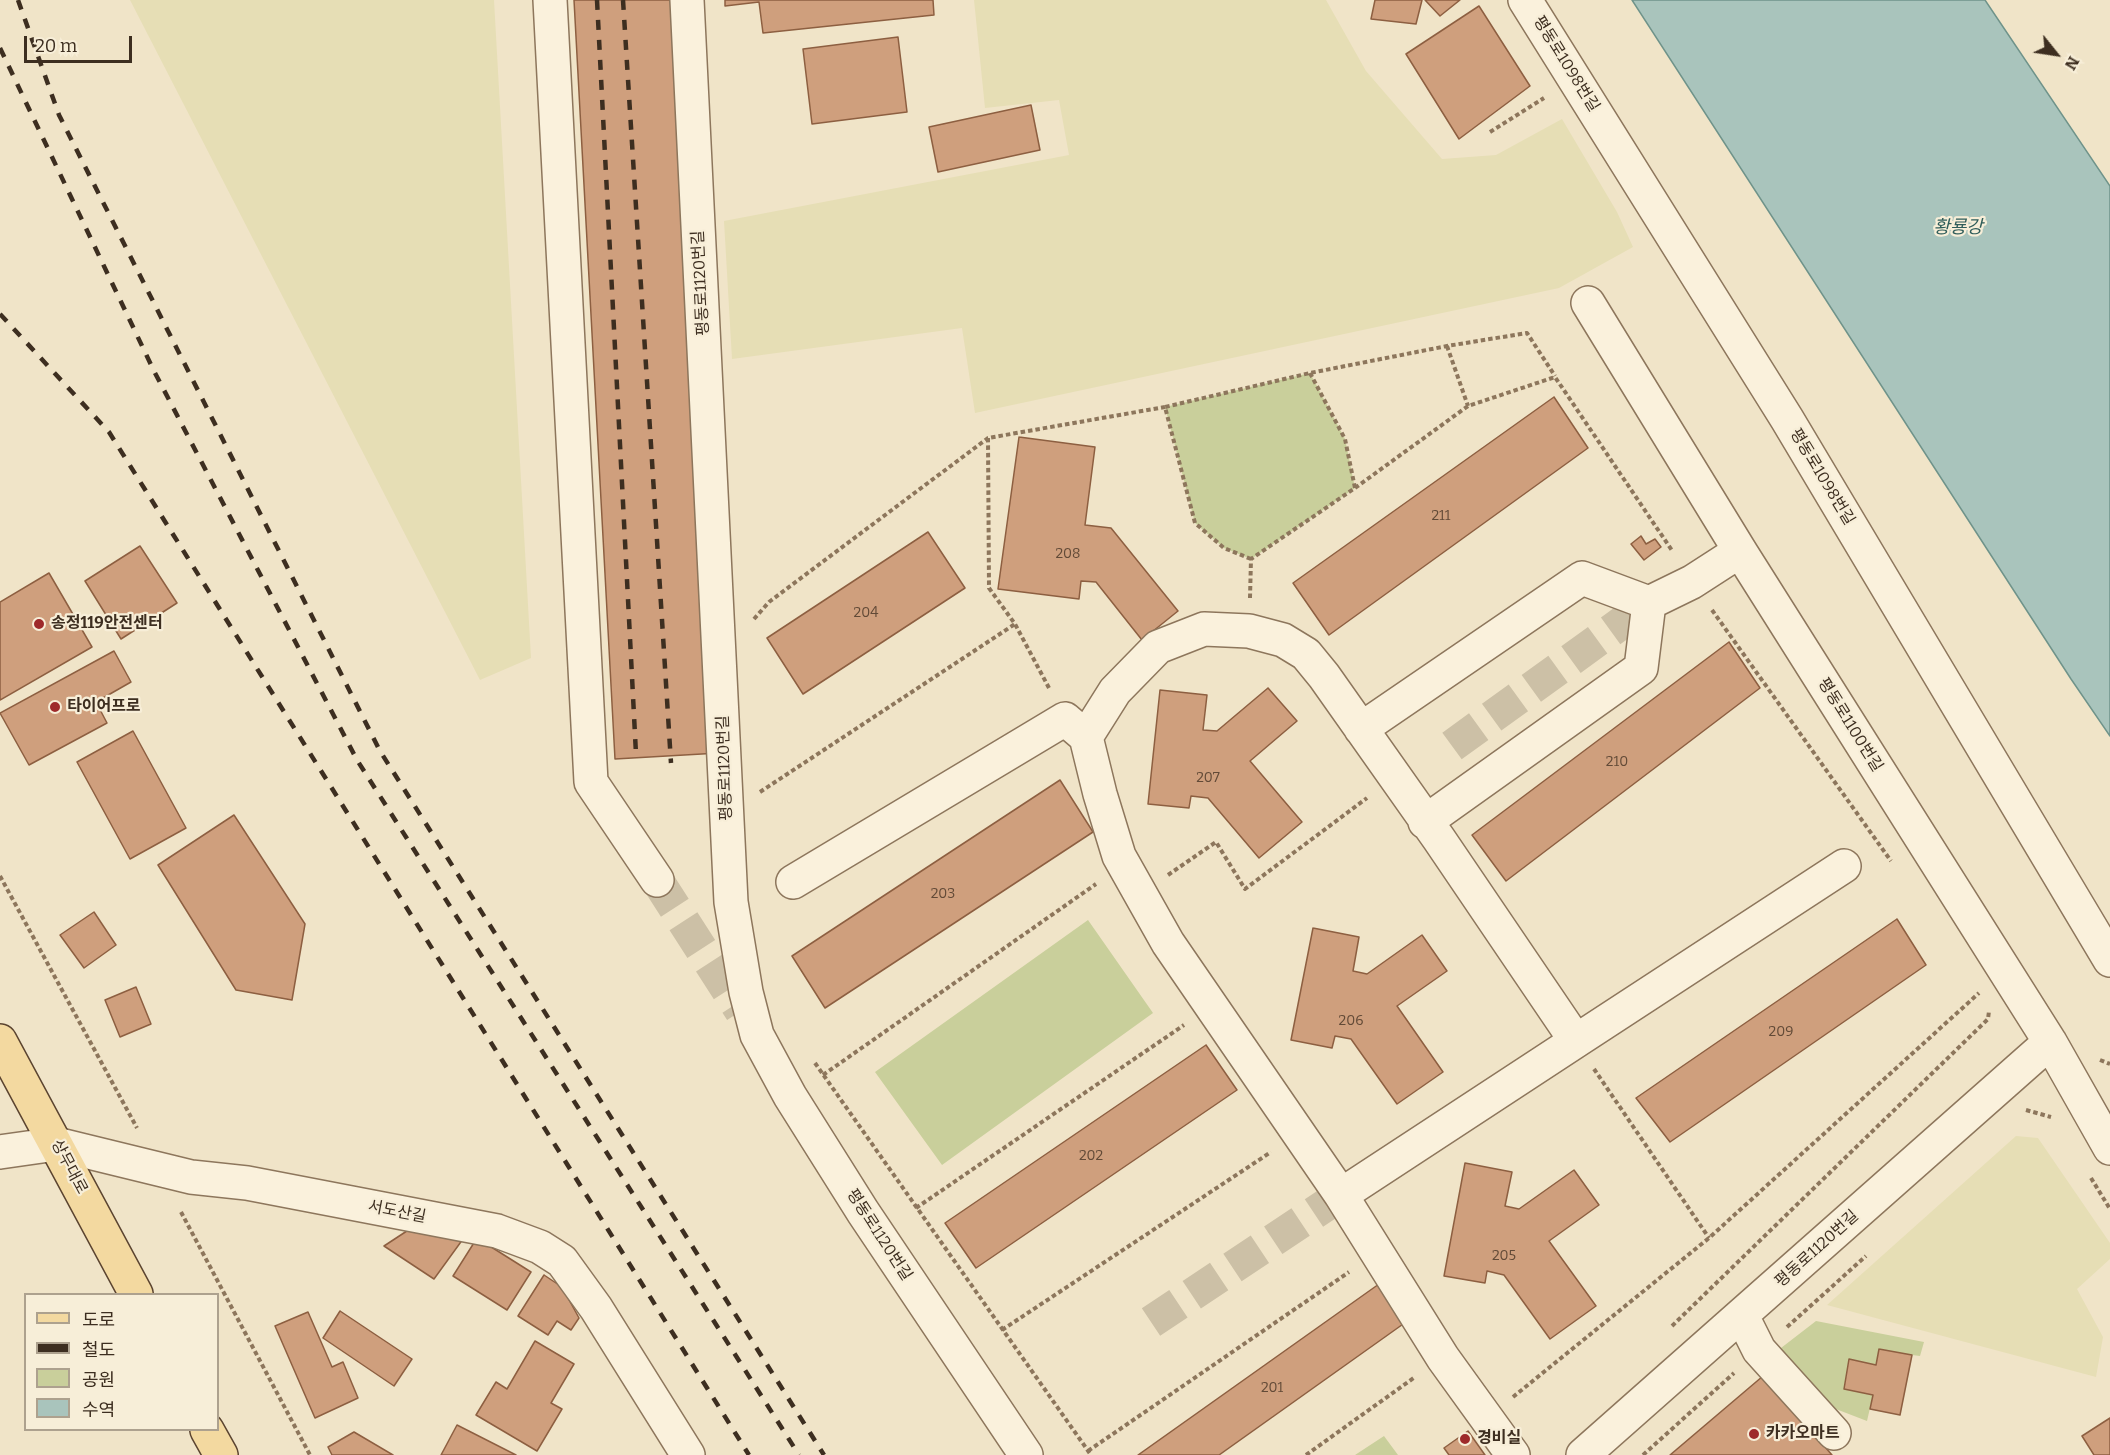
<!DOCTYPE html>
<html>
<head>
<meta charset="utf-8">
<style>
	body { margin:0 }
	#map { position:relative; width:2110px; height:1455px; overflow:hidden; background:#f0e4c8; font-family:Bitter,"Noto Sans KR",serif }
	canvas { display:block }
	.legend { position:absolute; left:24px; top:1293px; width:195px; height:138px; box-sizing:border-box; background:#f7eed8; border:2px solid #ada18e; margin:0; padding:8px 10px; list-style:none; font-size:18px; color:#3d2e20 }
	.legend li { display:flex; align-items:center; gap:12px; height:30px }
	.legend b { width:30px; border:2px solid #ada18e }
	.north { position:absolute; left:2026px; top:24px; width:60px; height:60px; -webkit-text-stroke:4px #f7eed8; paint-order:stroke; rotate:120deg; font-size:16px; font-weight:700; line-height:24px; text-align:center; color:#3d2e20 }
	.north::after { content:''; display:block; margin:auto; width:21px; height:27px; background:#3d2e20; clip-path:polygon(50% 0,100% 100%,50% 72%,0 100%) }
	.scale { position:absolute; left:24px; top:36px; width:108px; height:27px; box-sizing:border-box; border:3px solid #3d2e20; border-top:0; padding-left:8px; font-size:18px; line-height:21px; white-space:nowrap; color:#3d2e20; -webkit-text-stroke:4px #f7eed8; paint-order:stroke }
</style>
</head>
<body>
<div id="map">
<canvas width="2110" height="1455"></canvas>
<ul class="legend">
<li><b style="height:8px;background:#f3d9a0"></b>도로</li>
<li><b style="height:8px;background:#3d2e20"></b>철도</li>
<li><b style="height:16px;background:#c9cf9b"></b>공원</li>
<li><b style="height:16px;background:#a9c4bc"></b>수역</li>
</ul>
<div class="north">N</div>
<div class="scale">20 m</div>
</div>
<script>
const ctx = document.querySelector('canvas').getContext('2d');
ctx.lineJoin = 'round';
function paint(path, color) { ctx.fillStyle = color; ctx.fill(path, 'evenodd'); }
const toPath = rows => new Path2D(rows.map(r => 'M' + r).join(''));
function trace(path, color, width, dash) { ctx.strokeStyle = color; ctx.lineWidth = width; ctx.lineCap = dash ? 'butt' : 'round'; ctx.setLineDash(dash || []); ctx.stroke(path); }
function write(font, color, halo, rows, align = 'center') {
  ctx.font = font + ' Bitter,"Noto Sans KR",serif'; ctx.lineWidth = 4.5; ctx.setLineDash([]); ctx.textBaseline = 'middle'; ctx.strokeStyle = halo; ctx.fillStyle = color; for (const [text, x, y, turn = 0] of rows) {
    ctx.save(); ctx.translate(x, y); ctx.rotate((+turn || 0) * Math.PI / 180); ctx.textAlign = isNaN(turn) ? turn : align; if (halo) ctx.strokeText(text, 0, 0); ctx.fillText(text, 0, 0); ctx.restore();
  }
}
paint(toPath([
	[130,0,494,0,531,658,480,680],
	[974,0,1326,0,1366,71,1442,159,1496,155,1562,119,1617,212,1633,247,1559,288,975,413,962,328,732,359,724,221,1069,155,1059,100,985,108],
	[2016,1136,2038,1138,2110,1243,2110,1259,2077,1289,2103,1337,2096,1377,1827,1305]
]), '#e6deb5');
paint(toPath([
	[1310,373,1345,439,1355,488,1251,559,1224,548,1195,523,1165,407],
	[1088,920,1153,1013,942,1165,875,1072],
	[1816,1321,1924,1342,1920,1356,1912,1355,1876,1365,1849,1360,1844,1389,1873,1395,1867,1421,1828,1406,1781,1348],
	[1384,1436,1398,1455,1355,1455]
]), '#c9cf9b');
const water = toPath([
	[1632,0,1985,0,2110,186,2110,736,2071,679,1632,0]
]);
paint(water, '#a9c4bc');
trace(water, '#6f938a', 1.5);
const building = toPath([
	[574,0,679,0,719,753,615,759,574,0],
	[725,0,933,0,934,15,763,33,759,2,725,6,725,0],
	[1375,0,1422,0,1416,24,1371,19,1375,0],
	[1425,0,1460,0,1440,16,1425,0],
	[1479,6,1530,86,1459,139,1406,54,1479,6],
	[898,37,907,112,812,124,803,49,898,37],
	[1031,105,1040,150,938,172,929,127,1031,105],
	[1554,397,1588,448,1329,635,1293,583,1554,397],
	[1019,437,1095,447,1085,525,1111,528,1178,611,1142,640,1096,582,1081,581,1079,599,998,589,1019,437],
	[928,532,965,588,803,694,767,638,928,532],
	[1641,536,1646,544,1655,539,1661,547,1644,560,1631,544,1641,536],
	[140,546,177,603,121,639,85,581,140,546],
	[49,573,92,647,0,700,0,602,49,573],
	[1729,642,1760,688,1506,881,1472,835,1729,642],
	[114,651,131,682,96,702,107,723,29,765,0,713,114,651],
	[1268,688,1297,721,1250,761,1302,822,1259,858,1208,798,1191,796,1189,808,1148,804,1160,690,1207,695,1203,730,1217,731,1268,688],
	[133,731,186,828,130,859,77,762,133,731],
	[1060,780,1093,832,825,1008,792,956,1060,780],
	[234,815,305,924,292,1000,236,990,158,865,234,815],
	[94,912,116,945,84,968,60,935,94,912],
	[1897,919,1926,965,1670,1142,1636,1098,1897,919],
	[1313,928,1359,937,1353,971,1367,974,1422,935,1447,971,1397,1006,1443,1072,1397,1104,1351,1039,1335,1036,1332,1048,1291,1040,1313,928],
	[136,987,151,1024,120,1037,105,1000,136,987],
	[1206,1045,1237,1090,976,1268,945,1223,1206,1045],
	[1465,1163,1512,1172,1505,1206,1519,1209,1574,1170,1599,1205,1549,1241,1596,1306,1550,1339,1504,1275,1487,1271,1485,1283,1444,1276,1465,1163],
	[416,1225,463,1239,434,1279,384,1246,416,1225],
	[477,1238,531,1272,507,1310,453,1276,477,1238],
	[544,1275,562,1287,579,1318,571,1330,557,1321,548,1335,518,1316,544,1275],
	[1379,1284,1406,1322,1219,1455,1138,1455,1379,1284],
	[340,1311,412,1359,394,1386,323,1338,340,1311],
	[308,1312,332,1367,343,1362,358,1398,315,1418,275,1326,308,1312],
	[535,1341,574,1364,551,1403,562,1409,537,1451,476,1415,496,1382,507,1389,535,1341],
	[1879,1349,1912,1355,1900,1415,1870,1409,1873,1395,1844,1389,1849,1359,1876,1365,1879,1349],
	[1763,1376,1832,1455,1670,1455,1763,1376],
	[2110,1418,2110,1455,2094,1455,2082,1436,2110,1418],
	[457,1425,516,1455,441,1455,457,1425],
	[1468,1431,1485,1455,1449,1455,1444,1448,1468,1431],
	[354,1432,393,1455,332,1455,328,1447,354,1432]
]);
paint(building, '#cf9f7d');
trace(building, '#8d5f41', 1.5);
trace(toPath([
	[1452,746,1649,603],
	[657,880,741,1011],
	[1151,1322,1341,1195]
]), '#ccc0a6', 33, [33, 16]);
const minor = toPath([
	[550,0,591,782,657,880],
	[687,0,731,902,746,992,757,1035,790,1096,863,1212,1026,1455],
	[1525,0,1787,419,2110,960],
	[1588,303,1740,551,2050,1042,2110,1148],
	[1361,729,1582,578,1649,603,1692,582,1740,551],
	[1425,822,1641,668,1649,603],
	[793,882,1065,719,1086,737],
	[1576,1041,1844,866],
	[0,1152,56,1144,191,1177,247,1183,497,1231,540,1247,562,1261,596,1308,688,1455],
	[1341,1195,1576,1041,1439,839,1324,676,1306,654,1283,640,1249,631,1204,629,1158,647,1115,691,1086,737,1100,794,1119,856,1168,943,1341,1195,1443,1358,1513,1455],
	[1742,1316,1759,1350,1834,1433],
	[1583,1455,2050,1042]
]);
const major = toPath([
	[0,1041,136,1294],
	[207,1430,221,1455]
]);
trace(minor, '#8d765c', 36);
trace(major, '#5b4430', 36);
trace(toPath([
	[1490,132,1544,98],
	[1447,346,1468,406],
	[1310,373,1345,439,1355,488],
	[1251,559,1224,548,1195,523,1165,407,1310,373,1447,346,1527,333,1555,376],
	[1250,598,1251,559,1355,488,1468,406,1555,377,1673,552],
	[1712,610,1891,861],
	[754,619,769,602,988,438],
	[1049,688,1015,624,989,588,988,438,1165,407],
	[760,792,1015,624],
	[1168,875,1216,842,1245,889,1367,798],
	[0,876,137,1128],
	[2100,1060,2110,1064],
	[815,1063,1091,1455],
	[1594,1069,1709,1238],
	[823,1075,1096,884],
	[2026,1110,2051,1117],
	[2091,1178,2110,1209],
	[916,1208,1184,1025],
	[181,1212,310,1455],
	[1672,1326,1988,1019,1989,1011],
	[1787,1327,1866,1256],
	[1002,1330,1271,1152],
	[1513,1397,1709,1238,1979,993],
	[1088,1451,1349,1272],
	[1306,1455,1415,1377],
	[1643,1455,1734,1373]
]), '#8d765c', 4, [4.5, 3]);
trace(minor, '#faf1dc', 33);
trace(major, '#f3d9a0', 33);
trace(toPath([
	[18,0,59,115,380,751,824,1455],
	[597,0,636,754],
	[623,0,671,763],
	[0,48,154,371,357,760,799,1455],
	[0,314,109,432,749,1455]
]), '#3d2e20', 4.5, [10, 10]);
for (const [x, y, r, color] of [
	[39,624,6,"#9e2a2b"],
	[55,707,6,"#9e2a2b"],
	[1754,1434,6,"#9e2a2b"],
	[1465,1439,6,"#9e2a2b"]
]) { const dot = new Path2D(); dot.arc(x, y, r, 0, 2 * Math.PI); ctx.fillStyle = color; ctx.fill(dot); trace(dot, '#f7eed8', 2); }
write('14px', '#624a37', null, [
	["211",1441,516],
	["208",1068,554],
	["204",866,613],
	["210",1617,762],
	["207",1208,778],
	["203",943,894],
	["206",1351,1021],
	["209",1781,1032],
	["202",1091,1156],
	["205",1504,1256],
	["201",1272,1388]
]);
write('16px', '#3d2e20', '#f7eed8', [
	["평동로1098번길",1566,64,58],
	["평동로1120번길",701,283,-93],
	["평동로1098번길",1822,477,59],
	["평동로1100번길",1850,725,58],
	["평동로1120번길",725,768,-92],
	["상무대로",69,1167,62],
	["서도산길",397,1212,11],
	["평동로1120번길",879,1235,57],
	["평동로1120번길",1817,1249,-42]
]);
write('bold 16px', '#3d2e20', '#f7eed8', [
	["송정119안전센터",51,624],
	["타이어프로",67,707],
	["카카오마트",1766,1434],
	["경비실",1477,1439]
], 'left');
write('italic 18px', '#2f5d5a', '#f7eed8', [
	["황룡강",1958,228]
]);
</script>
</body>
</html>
